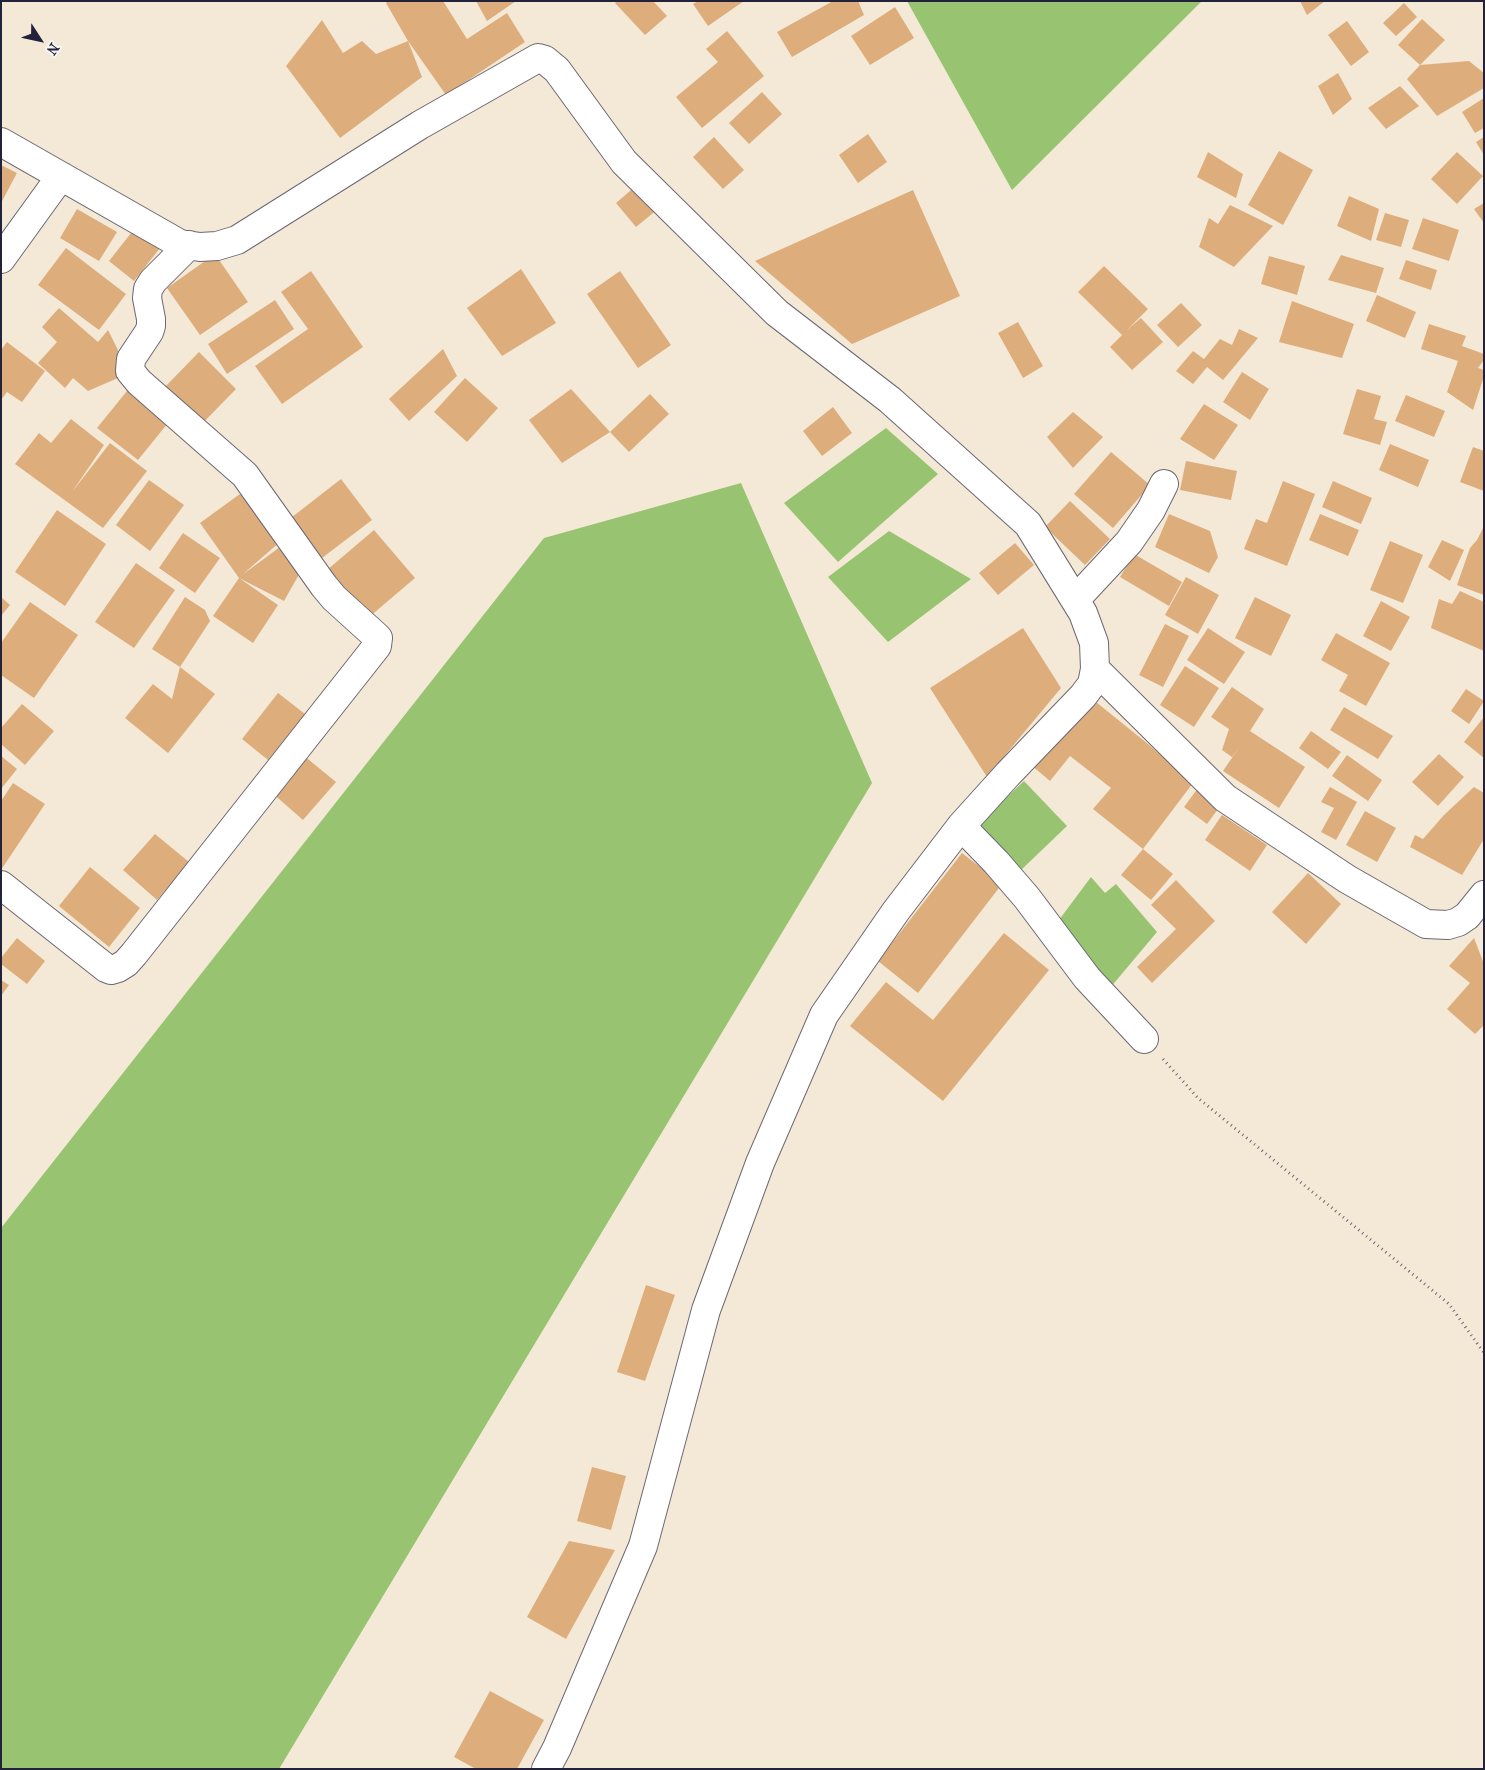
<!DOCTYPE html>
<html>
<head>
<meta charset="utf-8">
<style>
	body { margin:0 }
	#map { position:relative; width:1485px; height:1770px; overflow:hidden; background:#f4e9d7; font-family:"IM FELL French Canon",serif }
	canvas { display:block }
	.frame { position:absolute; inset:0; border:2px solid #22223b; pointer-events:none }
	.north { position:absolute; left:15px; top:15px; width:50px; height:50px; -webkit-text-stroke:4px #f6f6f2; paint-order:stroke; rotate:125deg; font-size:14px; font-weight:700; line-height:20px; text-align:center; color:#22223b }
	.north::after { content:''; display:block; margin:auto; width:18px; height:22px; background:#22223b; clip-path:polygon(50% 0,100% 100%,50% 72%,0 100%) }
</style>
</head>
<body>
<div id="map">
<canvas width="1485" height="1770"></canvas>
<div class="frame"></div>
<div class="north">N</div>
</div>
<script>
const ctx = document.querySelector('canvas').getContext('2d');
ctx.lineJoin = 'round';
function paint(path, color) { ctx.fillStyle = color; ctx.fill(path, 'evenodd'); }
const toPath = rows => new Path2D(rows.map(r => 'M' + r).join(''));
function trace(path, color, width, dash) { ctx.strokeStyle = color; ctx.lineWidth = width; ctx.lineCap = dash ? 'butt' : 'round'; ctx.setLineDash(dash || []); ctx.stroke(path); }
paint(toPath([
	[907,1,1202,1,1012,190],
	[886,428,938,474,838,562,784,503],
	[741,483,872,783,279,1769,1,1769,1,1228,544,538],
	[889,531,971,579,888,642,828,577],
	[1024,781,1067,826,1020,871,977,825],
	[1091,877,1105,893,1116,884,1157,932,1110,988,1056,924]
]), '#98c471');
paint(toPath([
	[388,1,443,1,467,39,507,13,525,42,446,95,408,41,386,3],
	[476,1,516,1,487,21],
	[617,1,653,1,667,16,645,35,615,3],
	[698,1,744,1,708,26,693,4],
	[833,1,858,1,864,15,792,57,777,32],
	[1300,1,1325,1,1307,15],
	[1404,3,1417,17,1396,36,1383,23],
	[895,7,914,38,870,65,851,36],
	[1422,19,1445,40,1420,65,1398,45],
	[322,20,343,53,362,41,376,54,408,41,422,77,340,138,286,66],
	[1347,21,1369,52,1351,66,1328,35],
	[727,31,764,76,702,128,676,97,718,62,706,49],
	[1469,61,1484,73,1484,88,1437,116,1407,79,1420,65],
	[1338,73,1352,99,1333,115,1318,86],
	[1400,86,1419,106,1386,129,1368,108],
	[762,92,782,114,749,144,729,123],
	[1484,98,1484,128,1475,133,1462,112],
	[868,134,887,162,858,183,839,155],
	[714,137,744,170,723,189,693,157],
	[1484,137,1484,155,1476,142],
	[1279,151,1313,170,1283,225,1248,205],
	[1208,152,1243,174,1236,198,1197,177],
	[1457,152,1483,176,1457,204,1431,179],
	[1,165,17,173,1,203],
	[637,185,658,209,636,227,616,203],
	[913,190,960,296,852,344,755,261],
	[1349,196,1379,209,1371,241,1337,226],
	[1484,203,1484,223,1474,209],
	[1230,205,1273,226,1234,267,1199,247,1209,218,1218,224],
	[77,209,117,232,99,261,60,238],
	[1385,213,1409,220,1401,247,1376,240],
	[1423,218,1459,230,1449,261,1412,249],
	[135,228,160,248,134,281,109,261],
	[66,248,126,294,99,330,38,285],
	[215,254,248,302,200,335,167,288],
	[1341,255,1384,268,1376,293,1328,280],
	[1269,256,1305,266,1297,295,1261,284],
	[1406,260,1437,270,1431,290,1399,279],
	[1104,266,1148,309,1127,330,1141,318,1163,342,1132,370,1110,347,1122,335,1078,292],
	[521,269,556,323,502,356,467,308],
	[311,271,363,347,282,404,255,366,308,329,281,292],
	[620,271,671,345,638,368,587,294],
	[1377,295,1416,312,1405,338,1366,321],
	[275,300,294,329,227,374,208,344],
	[1292,301,1354,324,1342,358,1279,342],
	[1181,303,1202,325,1178,347,1157,325],
	[59,308,98,342,108,330,118,350,118,378,88,391,73,378,65,388,38,363,57,342,42,327],
	[1018,322,1043,366,1023,378,998,333],
	[1429,324,1466,336,1462,346,1484,354,1484,360,1478,368,1484,370,1484,376,1473,410,1447,392,1458,361,1421,349],
	[1239,329,1258,338,1223,380,1207,367,1193,384,1176,371,1193,351,1204,359,1220,339,1232,345],
	[7,342,45,371,22,402,7,392,1,400,1,350],
	[443,349,457,376,409,421,389,399],
	[199,352,236,389,199,427,162,390],
	[1242,372,1269,389,1250,420,1223,402],
	[465,378,498,408,467,442,434,412],
	[131,386,172,418,138,460,97,428],
	[571,389,610,432,562,463,529,420],
	[1357,389,1381,396,1374,419,1387,422,1380,445,1343,434],
	[650,394,669,414,629,452,610,432],
	[1406,395,1445,411,1434,437,1395,421],
	[1204,404,1238,425,1214,460,1180,439],
	[833,407,852,433,822,456,803,431],
	[1073,412,1103,437,1073,468,1047,437],
	[71,419,104,445,72,492,110,443,147,471,103,528,15,464,39,433,51,443],
	[1390,444,1429,460,1418,487,1379,470],
	[1473,447,1484,451,1484,491,1460,482],
	[1111,452,1150,485,1113,528,1074,494],
	[1186,461,1237,471,1231,500,1180,490],
	[341,479,372,520,318,561,287,521],
	[149,480,184,505,150,551,116,525],
	[1283,481,1315,494,1287,566,1244,549,1256,519,1267,523],
	[1333,481,1372,498,1361,524,1322,507],
	[244,491,281,541,242,575,284,544,301,571,284,601,239,578,200,523],
	[1070,501,1110,539,1085,565,1045,527],
	[57,510,106,544,65,606,15,572],
	[1169,514,1210,531,1218,557,1209,573,1155,547],
	[1320,514,1359,530,1348,556,1309,540],
	[1484,526,1484,595,1457,585,1470,548,1477,540],
	[374,530,415,578,368,618,327,570],
	[183,533,220,558,195,593,159,568],
	[1442,540,1464,550,1450,581,1428,567],
	[1390,541,1423,555,1403,603,1370,590],
	[1015,543,1034,565,998,595,979,573],
	[1134,554,1182,582,1169,606,1120,577],
	[136,563,175,590,134,648,95,622],
	[1186,577,1219,595,1198,634,1165,615],
	[239,578,278,605,253,643,213,616],
	[1460,591,1484,602,1484,651,1431,628,1439,599,1452,604],
	[1,597,10,605,1,616],
	[185,597,205,610,210,621,180,667,152,649],
	[1255,597,1291,615,1271,656,1235,638],
	[1381,601,1410,617,1391,651,1363,636],
	[30,602,78,635,34,698,1,675,1,643],
	[1165,624,1189,636,1163,687,1139,675],
	[1023,628,1061,688,987,777,930,688],
	[1208,628,1245,652,1224,684,1187,660],
	[1336,633,1390,663,1366,706,1339,691,1348,675,1321,660],
	[1185,666,1219,688,1194,727,1160,705],
	[180,667,215,694,168,753,125,718,153,684,172,699],
	[1232,687,1264,709,1250,731,1305,767,1279,808,1223,771,1240,746,1232,757,1222,750,1229,729,1211,717],
	[1466,689,1484,701,1469,724,1451,711],
	[278,693,305,714,268,760,242,739],
	[1091,698,1148,744,1193,783,1143,849,1093,809,1111,788,1070,756,1050,781,1031,765],
	[22,704,54,731,25,765,1,744,1,728],
	[1344,707,1393,736,1378,759,1330,730],
	[1484,717,1484,758,1464,742],
	[1311,731,1341,752,1328,769,1299,748],
	[1439,754,1464,777,1438,806,1412,782],
	[303,755,336,782,303,820,271,792],
	[1347,755,1382,780,1368,801,1332,776],
	[1,756,17,769,1,789],
	[13,783,45,804,1,870,1,801],
	[1330,787,1357,802,1336,840,1321,832,1334,808,1321,802],
	[1474,787,1484,793,1484,839,1462,875,1410,847,1415,835,1423,839,1444,815],
	[1198,788,1221,805,1207,824,1184,807],
	[1365,811,1396,828,1377,862,1346,845],
	[1222,815,1267,845,1250,871,1205,840],
	[155,834,189,862,157,900,123,870],
	[1143,849,1173,874,1151,900,1121,875],
	[962,853,1002,884,918,993,878,961],
	[90,867,140,908,109,947,59,906],
	[1308,873,1341,904,1306,944,1272,912],
	[1176,880,1215,921,1152,983,1137,967,1176,929,1151,905],
	[1004,933,1049,970,943,1101,850,1026,886,982,933,1020],
	[17,938,45,961,27,984,1,964,1,958],
	[1474,938,1484,964,1484,1025,1475,1034,1447,1009,1470,983,1449,966],
	[1,980,9,985,1,996],
	[646,1285,675,1295,645,1381,617,1372],
	[592,1467,626,1476,611,1530,577,1521],
	[569,1541,615,1550,566,1639,527,1617],
	[490,1691,544,1720,517,1769,476,1769,454,1757]
]), '#ddad7c');
const minor = toPath([
	[1,142,180,244,200,247,217,246,237,240,420,125,538,58,545,60,557,70,624,162,777,313,890,400,1028,524,1083,613,1094,643,1095,669,1092,684,1083,696,1008,774,961,826,896,911,824,1015,760,1163,706,1310,643,1546,557,1748,546,1769],
	[1,259,61,176],
	[1075,600,1129,542,1151,510,1164,484],
	[1095,669,1225,798,1347,879,1426,924,1448,925,1458,922,1467,916,1484,895],
	[961,826,996,862,1027,898,1087,978,1144,1039],
	[1,885,106,968,111,970,118,968,126,963,134,954,377,646,378,638,376,636,334,598,324,586,245,475,139,382,130,371,131,359,149,332,151,326,151,319,147,298,148,289,153,281,189,245]
]);
trace(minor, '#6c6872', 30);
trace(toPath([
	[1163,1059,1198,1098,1449,1304,1484,1353]
]), '#6c6872', 3, [1, 4]);
trace(minor, '#fff', 28);
</script>
</body>
</html>
